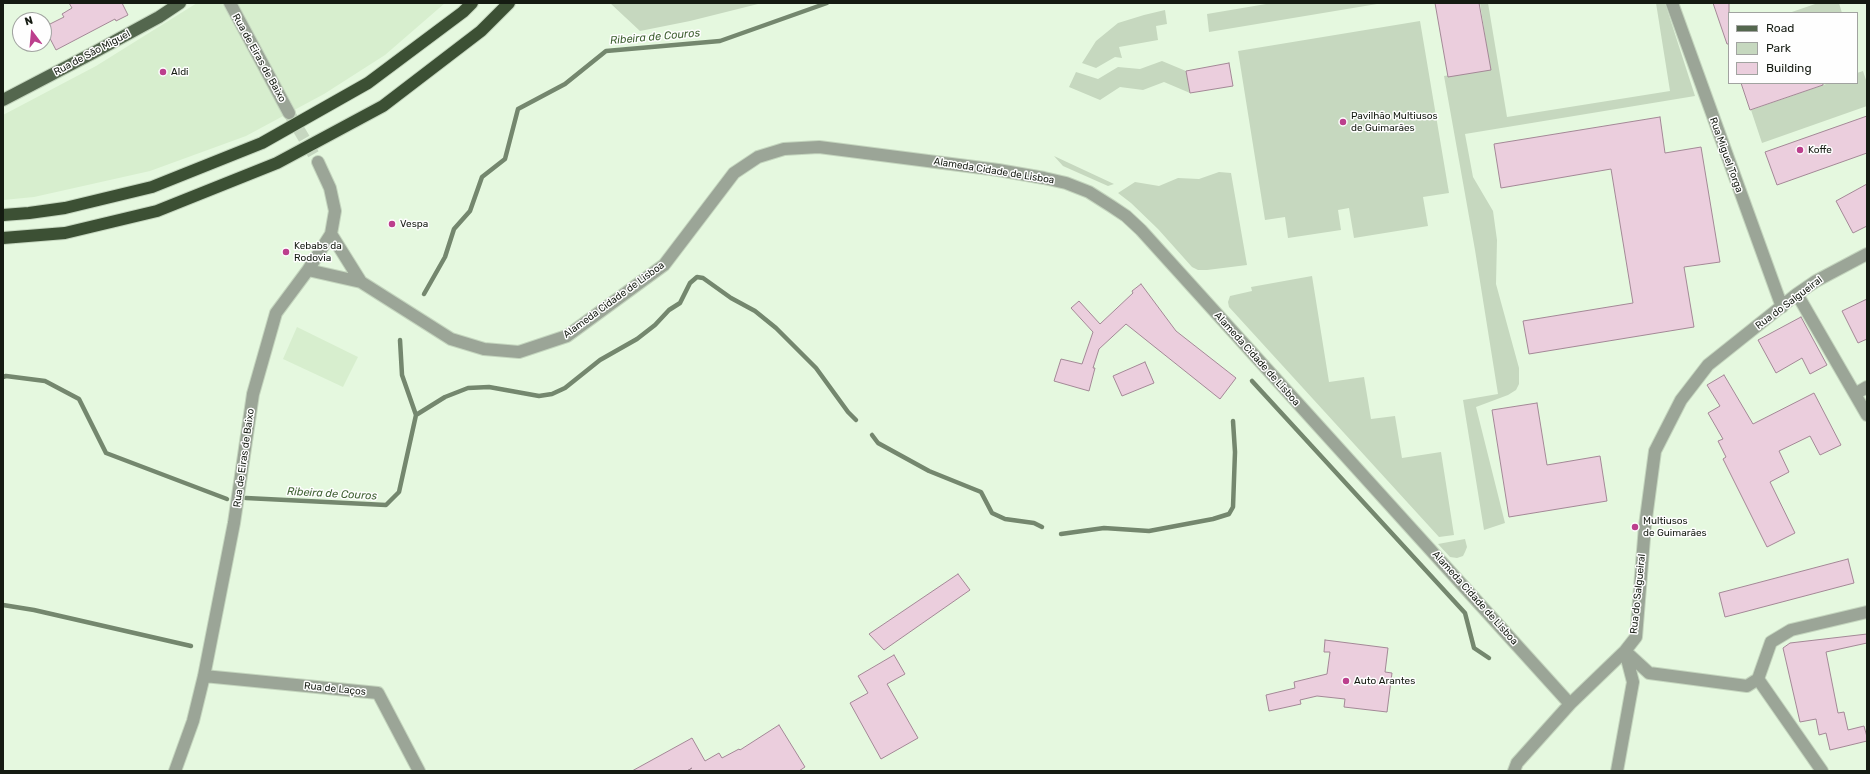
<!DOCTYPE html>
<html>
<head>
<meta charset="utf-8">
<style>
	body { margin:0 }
	#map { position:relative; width:1870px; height:774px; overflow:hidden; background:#e5f8df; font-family:Rubik,sans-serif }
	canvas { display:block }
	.frame { position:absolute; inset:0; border:4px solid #151b12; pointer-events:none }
	.legend { position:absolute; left:1728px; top:12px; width:130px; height:72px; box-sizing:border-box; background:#fefefe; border:1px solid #a1a3a0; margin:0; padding:5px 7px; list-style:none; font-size:12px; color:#151b12 }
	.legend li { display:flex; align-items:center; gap:8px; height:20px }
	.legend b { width:20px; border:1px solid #a1a3a0 }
	.north { position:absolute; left:12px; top:12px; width:40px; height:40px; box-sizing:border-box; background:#fefefe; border:1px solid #a1a3a0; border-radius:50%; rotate:344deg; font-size:11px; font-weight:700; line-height:16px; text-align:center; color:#151b12 }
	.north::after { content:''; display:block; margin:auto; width:14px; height:18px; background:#bc3f8d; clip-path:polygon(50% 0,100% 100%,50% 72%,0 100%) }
</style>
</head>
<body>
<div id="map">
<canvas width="1870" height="774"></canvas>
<div class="frame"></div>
<ul class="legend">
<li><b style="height:5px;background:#54674e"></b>Road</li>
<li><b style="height:11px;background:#c6d8bf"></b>Park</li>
<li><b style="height:11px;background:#ebcedd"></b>Building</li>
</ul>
<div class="north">N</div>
</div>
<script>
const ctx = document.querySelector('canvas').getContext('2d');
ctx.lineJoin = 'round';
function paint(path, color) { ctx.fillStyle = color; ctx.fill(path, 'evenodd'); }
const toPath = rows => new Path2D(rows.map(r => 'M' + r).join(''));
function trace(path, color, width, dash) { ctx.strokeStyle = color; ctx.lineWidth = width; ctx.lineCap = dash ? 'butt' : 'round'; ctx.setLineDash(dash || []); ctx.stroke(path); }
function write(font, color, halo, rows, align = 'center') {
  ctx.font = font + ' Rubik,sans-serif'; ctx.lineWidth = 3; ctx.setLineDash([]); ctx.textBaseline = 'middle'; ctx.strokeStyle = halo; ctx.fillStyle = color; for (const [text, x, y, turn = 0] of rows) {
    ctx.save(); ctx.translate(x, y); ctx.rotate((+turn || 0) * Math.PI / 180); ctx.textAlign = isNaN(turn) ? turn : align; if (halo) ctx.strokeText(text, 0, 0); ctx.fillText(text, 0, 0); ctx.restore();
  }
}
paint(toPath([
	[197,3,445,3,385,55,324,94,246,136,150,171,34,197,3,200,3,115,96,66],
	[297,327,358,357,343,387,283,359]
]), '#d7eece');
paint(toPath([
	[610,3,762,3,690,21,640,31],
	[1272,3,1383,3,1209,32,1207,14],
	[1480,3,1488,3,1507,117,1670,91,1656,3,1665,3,1695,96,1465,134,1473,177,1493,211,1497,240,1496,284,1519,368,1519,384,1516,390,1508,395,1476,407,1505,523,1484,530,1463,400,1498,394,1475,250,1444,76,1490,69],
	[1818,3,1839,3,1842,13,1789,13],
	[1165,10,1167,24,1156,26,1158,40,1119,47,1122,58,1115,57,1096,68,1082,63,1096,41,1118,23,1144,15],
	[1420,21,1449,193,1423,197,1428,226,1354,238,1349,208,1338,210,1341,230,1288,238,1285,217,1265,220,1238,51],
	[1162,61,1186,71,1190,93,1164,82,1143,90,1120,87,1100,100,1069,87,1076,72,1098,79,1118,67,1140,69],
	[1863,71,1867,83,1867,106,1762,143,1751,110,1829,83,1857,83,1857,73],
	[1054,156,1114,184,1108,186,1063,166],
	[1219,172,1231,173,1247,265,1207,270,1198,270,1192,267,1158,229,1131,203,1118,193,1135,182,1159,186,1178,178,1199,179],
	[1312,276,1329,382,1364,377,1371,419,1395,416,1402,458,1441,452,1454,535,1439,537,1229,307,1228,302,1230,296,1252,291,1251,287],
	[1465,539,1467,547,1465,552,1463,556,1457,558,1450,557,1438,544]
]), '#c6d8bf');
trace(toPath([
	[424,294,445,257,454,229,470,211,482,177,505,159,518,109,565,84,606,51,720,41,827,3],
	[3,377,6,376,45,381,79,399,106,453,227,499],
	[1252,381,1465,613,1474,648,1489,658],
	[416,415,445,397,468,388,489,387,539,396,552,394,565,388,600,360,637,339,655,325,669,310,680,303,690,283,697,277,703,278,731,298,755,311,776,328,816,368,848,412,856,420],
	[872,435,878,443,929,471,981,492,992,513,1005,519,1034,523,1042,527],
	[246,498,386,505,399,492,416,415,402,375,400,340],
	[1061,534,1104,528,1149,531,1213,519,1229,514,1233,507,1235,452,1233,421],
	[3,605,34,610,191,646]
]), '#74876e', 4.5);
const building = toPath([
	[69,3,122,3,128,15,116,21,115,19,56,50,44,27,64,17,62,14,72,8,69,3],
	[1435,3,1479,3,1491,70,1448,77,1435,3],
	[1713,3,1729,3,1729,44,1727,44,1713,3],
	[1229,63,1233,86,1190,93,1186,71,1229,63],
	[1741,83,1823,83,1823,85,1750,110,1741,83],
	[1867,116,1867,153,1777,185,1765,152,1867,116],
	[1660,117,1665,153,1701,147,1720,262,1684,267,1694,327,1529,354,1523,321,1633,303,1611,169,1501,188,1494,144,1660,117],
	[1867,184,1867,226,1853,233,1836,201,1867,184],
	[1141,284,1176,331,1236,378,1220,399,1126,324,1099,349,1093,368,1095,368,1089,391,1054,381,1061,359,1082,364,1093,332,1071,308,1079,301,1100,324,1133,293,1132,291,1141,284],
	[1867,299,1867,339,1858,343,1842,311,1867,299],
	[1801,317,1827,365,1810,374,1802,358,1776,373,1758,340,1801,317],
	[1145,362,1154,383,1122,396,1113,376,1145,362],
	[1724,375,1753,424,1814,393,1841,445,1820,455,1810,436,1779,451,1789,472,1770,482,1795,533,1767,547,1723,459,1726,457,1718,441,1723,439,1708,413,1720,406,1707,385,1724,375],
	[1537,403,1547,465,1600,456,1607,501,1509,517,1492,410,1537,403],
	[1848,559,1854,583,1725,617,1719,593,1848,559],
	[958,574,970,590,884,650,869,634,958,574],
	[1867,634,1867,643,1826,652,1838,713,1844,712,1848,730,1864,726,1867,737,1867,741,1830,750,1826,733,1819,735,1816,719,1800,722,1783,648,1790,643,1867,634],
	[1325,640,1388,648,1385,672,1392,673,1387,712,1344,707,1345,699,1317,696,1300,700,1301,704,1269,711,1266,695,1295,688,1294,682,1327,674,1330,652,1324,652,1325,640],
	[894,655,905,674,887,684,918,738,881,759,850,703,868,693,858,676,894,655],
	[779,725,805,767,799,771,687,771,692,768,687,771,632,771,692,738,705,761,719,753,722,758,739,749,740,750,779,725]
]);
paint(building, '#ebcedd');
trace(building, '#a38896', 1);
trace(toPath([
	[289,113,318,162]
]), '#c6d7c0', 12, [12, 6]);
const minor = toPath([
	[230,3,289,113],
	[1672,3,1782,307],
	[331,234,361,282],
	[308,270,361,282,451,339,484,349,519,352,567,336,664,265,734,173,758,157,784,149,819,147,998,170,1044,178,1066,183,1089,192,1111,206,1126,216,1141,230,1570,704],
	[1797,294,1867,415],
	[1855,394,1867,387],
	[204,676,378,693,419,771],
	[1758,679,1822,771],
	[175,771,193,721,204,676,234,523,253,394,276,313,308,270,331,234,335,211,330,188,318,162],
	[1514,771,1517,763,1570,704,1625,651,1636,637,1645,526,1655,451,1681,400,1708,365,1797,294,1816,281,1867,254],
	[1617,771,1633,682,1625,651,1649,673,1747,686,1758,679,1771,642,1791,630,1867,612]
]);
const major = toPath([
	[3,100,91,54,159,17,180,3]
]);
const highway = toPath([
	[3,215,29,213,65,208,152,187,262,143,368,83,463,12,472,3],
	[3,238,65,233,157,211,277,163,383,106,481,31,509,3]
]);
trace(minor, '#c4d5be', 14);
trace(major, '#c4d5be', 14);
trace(highway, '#c4d5be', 14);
trace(minor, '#9ba597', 12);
trace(major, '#54674e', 12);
trace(highway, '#3c5034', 12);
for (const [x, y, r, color] of [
	[163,72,4,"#bc3f8d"],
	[1343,122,4,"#bc3f8d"],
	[1800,150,4,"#bc3f8d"],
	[392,224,4,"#bc3f8d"],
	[286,252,4,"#bc3f8d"],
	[1635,527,4,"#bc3f8d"],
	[1346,681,4,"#bc3f8d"]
]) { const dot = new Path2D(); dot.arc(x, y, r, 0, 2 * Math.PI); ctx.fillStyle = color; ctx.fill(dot); trace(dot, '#fefefe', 1.5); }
write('10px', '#151b12', '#fefefe', [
	["Rua de São Miguel",92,53,-28],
	["Rua de Eiras de Baixo",259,58,61],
	["Rua Miguel Torga",1726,155,70],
	["Alameda Cidade de Lisboa",994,171,9],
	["Alameda Cidade de Lisboa",614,300,-36],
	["Rua do Salgueiral",1789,303,-37],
	["Alameda Cidade de Lisboa",1257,359,48],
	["Rua de Eiras de Baixo",244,458,-82],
	["Rua do Salgueiral",1638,594,-84],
	["Alameda Cidade de Lisboa",1475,598,48],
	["Rua de Laços",335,689,6]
]);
write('10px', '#151b12', '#fefefe', [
	["Aldi",171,72],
	["Pavilhão Multiusos",1351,116],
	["de Guimarães",1351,128],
	["Koffe",1808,150],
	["Vespa",400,224],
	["Kebabs da",294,246],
	["Rodovia",294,258],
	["Multiusos",1643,521],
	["de Guimarães",1643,533],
	["Auto Arantes",1354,681]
], 'left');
write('italic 11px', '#406233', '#fefefe', [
	["Ribeira de Couros",655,37,-5],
	["Ribeira de Couros",332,494,3]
]);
</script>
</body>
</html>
